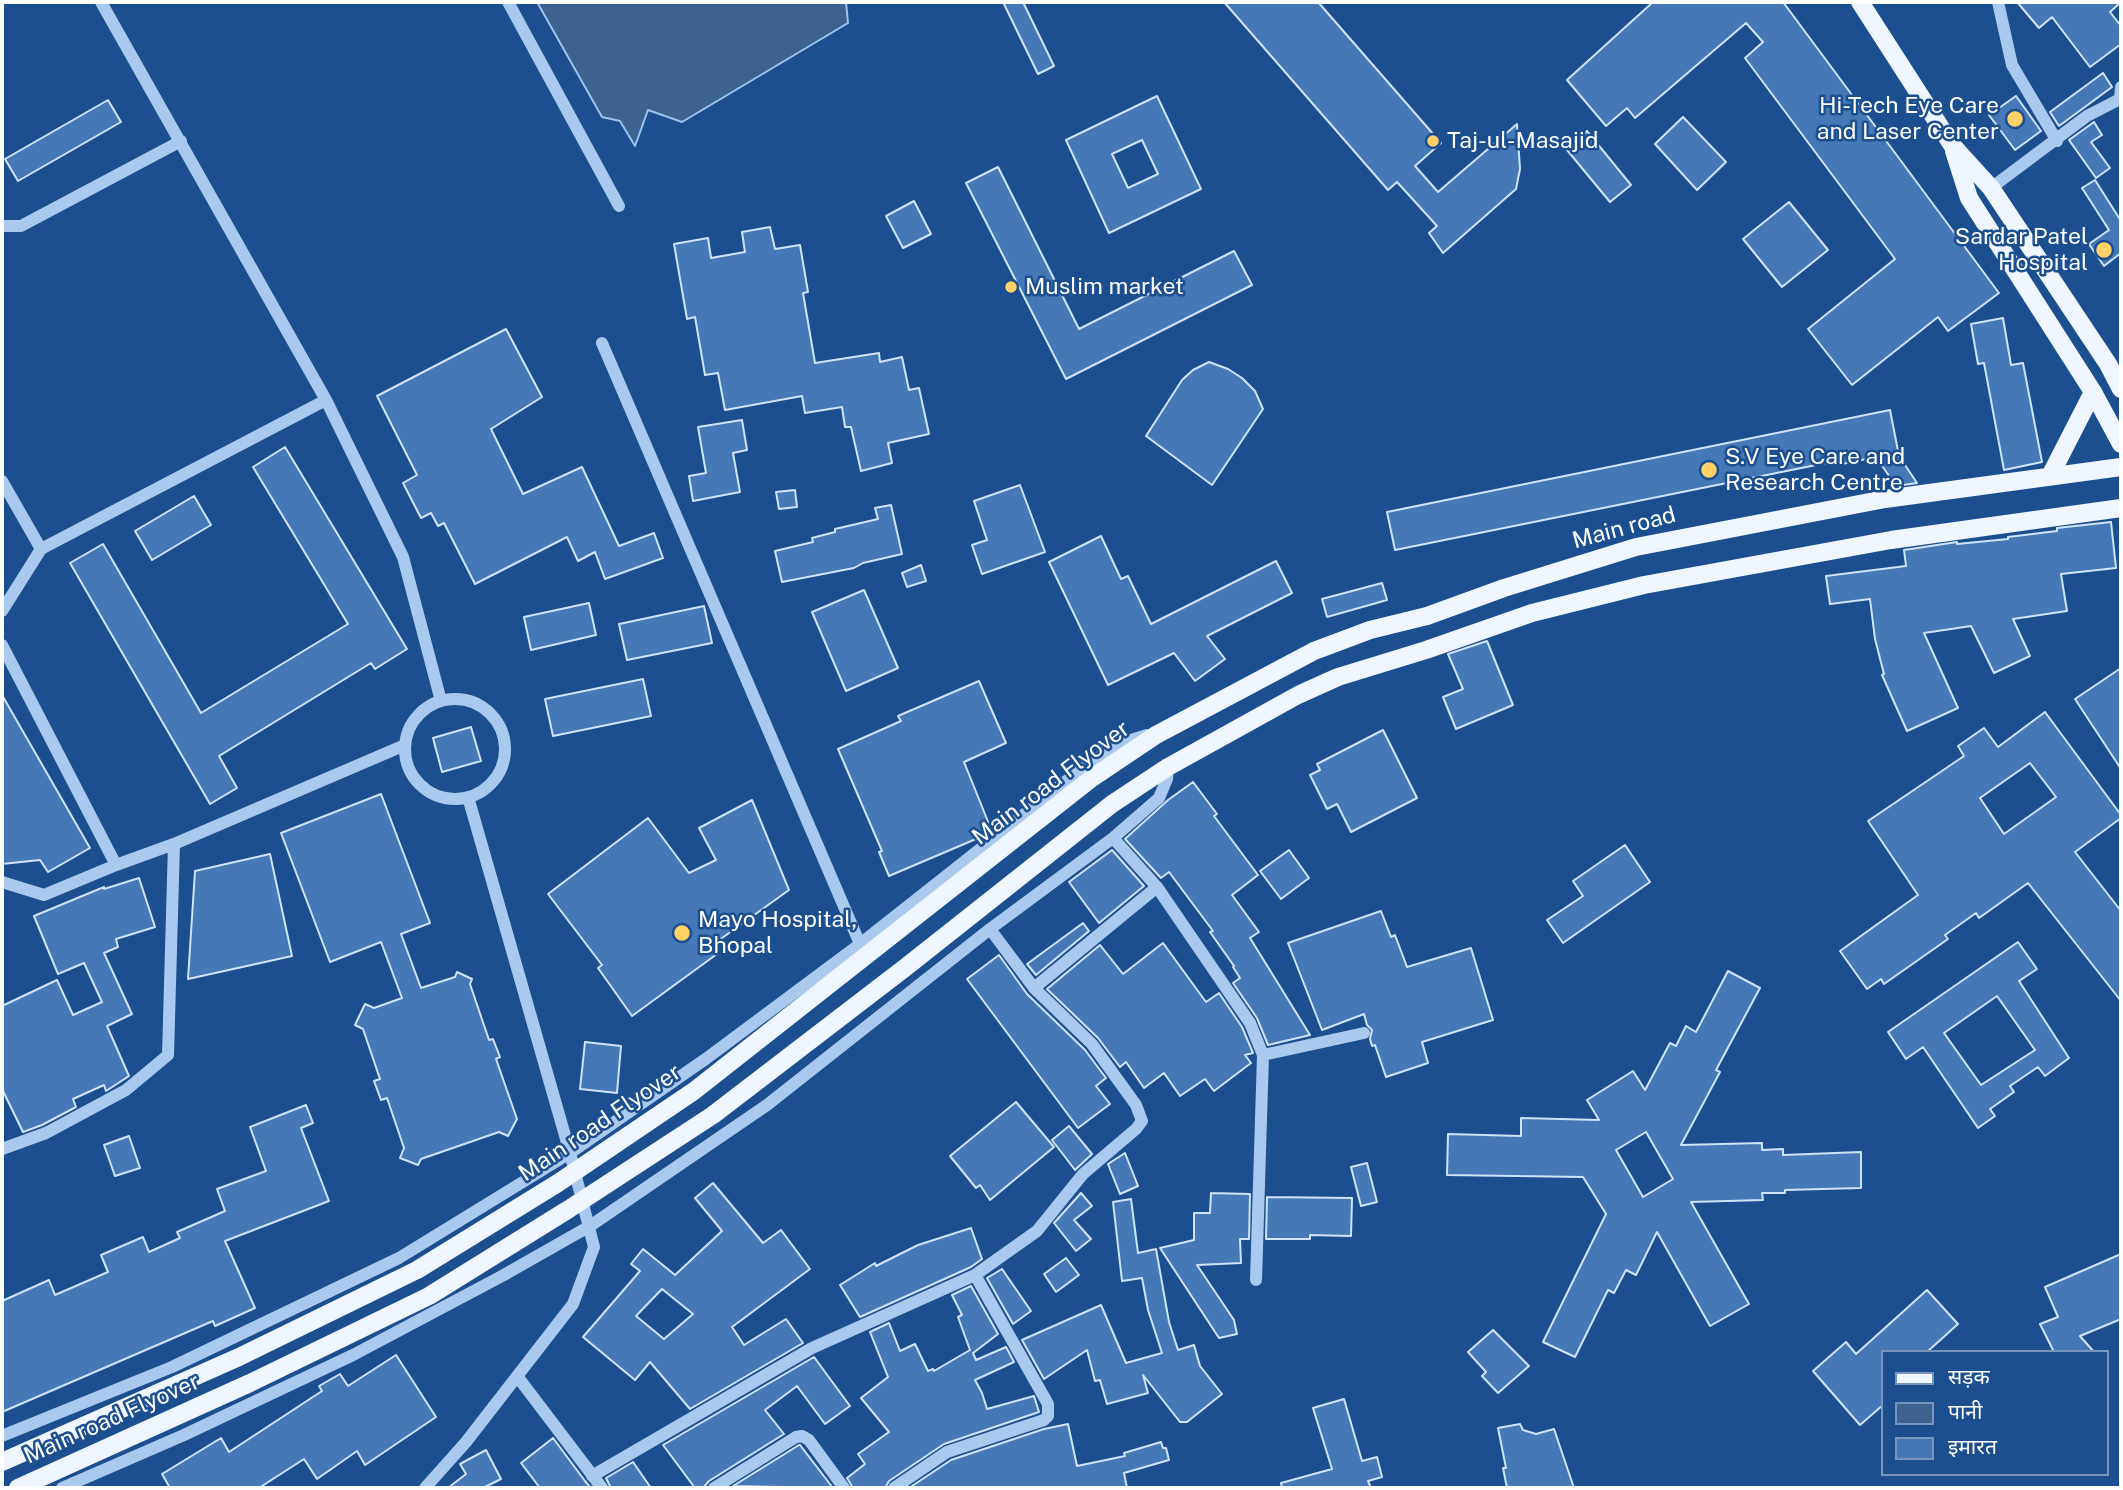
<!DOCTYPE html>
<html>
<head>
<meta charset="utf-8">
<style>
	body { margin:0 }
	#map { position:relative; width:2123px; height:1490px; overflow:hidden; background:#1b4f8f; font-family:"Public Sans","Noto Sans Devanagari",sans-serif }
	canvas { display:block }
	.frame { position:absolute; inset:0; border:4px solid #fff; pointer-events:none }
	.legend { position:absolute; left:1881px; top:1350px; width:228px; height:126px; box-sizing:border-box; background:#1b4f8f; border:2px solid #7695bc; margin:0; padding:9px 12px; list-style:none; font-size:21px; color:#fff }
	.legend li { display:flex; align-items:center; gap:14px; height:35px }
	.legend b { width:35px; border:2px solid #7695bc }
</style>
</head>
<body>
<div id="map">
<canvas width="2123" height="1490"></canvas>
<div class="frame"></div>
<ul class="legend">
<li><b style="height:9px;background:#f0f6ff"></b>सड़क</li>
<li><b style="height:19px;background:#3c6290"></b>पानी</li>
<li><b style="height:19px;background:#4478b7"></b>इमारत</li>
</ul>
</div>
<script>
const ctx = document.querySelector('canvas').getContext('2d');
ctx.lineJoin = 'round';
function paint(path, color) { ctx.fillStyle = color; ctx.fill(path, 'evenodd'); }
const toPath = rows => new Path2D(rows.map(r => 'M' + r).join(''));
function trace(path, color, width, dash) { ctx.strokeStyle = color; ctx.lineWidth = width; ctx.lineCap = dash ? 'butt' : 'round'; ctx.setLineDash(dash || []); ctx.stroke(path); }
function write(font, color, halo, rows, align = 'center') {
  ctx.font = font + ' "Public Sans",sans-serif'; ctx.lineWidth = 5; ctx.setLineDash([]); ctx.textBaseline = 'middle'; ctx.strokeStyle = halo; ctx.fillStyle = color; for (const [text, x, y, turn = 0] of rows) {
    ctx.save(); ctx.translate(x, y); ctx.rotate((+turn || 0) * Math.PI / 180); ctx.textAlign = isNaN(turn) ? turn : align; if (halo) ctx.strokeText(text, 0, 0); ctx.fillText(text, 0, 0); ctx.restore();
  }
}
const water = toPath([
	[537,2,846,2,848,23,682,122,648,110,635,146,620,121,602,117,537,2]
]);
paint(water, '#3c6290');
trace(water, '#9cc4f0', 2);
const building = toPath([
	[1003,2,1023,2,1054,66,1038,74,1003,2],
	[1224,2,1318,2,1441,143,1415,166,1438,192,1517,124,1520,169,1516,189,1443,253,1429,233,1437,226,1397,182,1388,190,1224,2],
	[1653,2,1783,2,1999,293,1948,331,1938,317,1852,385,1808,329,1895,259,1745,58,1763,42,1746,23,1635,118,1627,108,1606,126,1567,80,1653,2],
	[2017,2,2121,2,2110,12,2121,26,2121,44,2090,67,2052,17,2039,28,2017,2],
	[2103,73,2112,87,2059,126,2050,112,2103,73],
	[1157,96,1201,189,1109,233,1066,140,1157,96],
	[1142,140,1158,174,1128,188,1112,154,1142,140],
	[2016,96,2041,131,2015,150,1989,115,2016,96],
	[108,100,121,122,18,181,5,159,108,100],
	[1683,117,1726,162,1697,190,1655,144,1683,117],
	[2094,122,2102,135,2091,142,2110,168,2096,178,2069,140,2094,122],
	[1587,131,1631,185,1610,202,1567,150,1587,131],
	[998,167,1079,329,1234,251,1252,285,1066,379,966,183,998,167],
	[2095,180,2121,221,2121,253,2104,266,2089,244,2109,230,2082,188,2095,180],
	[914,201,931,234,903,248,886,216,914,201],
	[1789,202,1828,250,1782,287,1743,239,1789,202],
	[770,227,775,249,800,245,808,292,803,293,815,363,879,353,880,362,902,357,909,390,919,388,929,434,888,443,892,463,861,471,851,427,845,427,842,407,805,413,802,396,725,410,718,373,705,375,695,317,687,319,674,244,708,238,711,258,745,252,742,232,770,227],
	[2003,318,2011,365,2023,363,2042,462,2004,470,1984,363,1978,364,1971,324,2003,318],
	[506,329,542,397,491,429,523,494,582,467,619,546,654,533,663,558,605,579,595,552,578,561,567,537,475,584,444,523,438,526,431,513,421,518,403,483,417,475,377,396,506,329],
	[1209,362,1228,369,1242,378,1255,391,1263,409,1212,485,1146,436,1182,380,1193,370,1209,362],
	[1890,410,1899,456,1917,483,1896,486,1876,457,1842,464,1841,460,1395,550,1387,512,1890,410],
	[742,420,747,450,733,453,740,492,693,501,689,476,706,473,698,427,742,420],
	[285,447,407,649,375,669,371,663,219,756,237,788,210,804,70,563,103,544,201,713,348,624,253,467,285,447],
	[1020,485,1045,552,982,574,972,545,987,540,974,501,1020,485],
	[795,490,797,507,779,509,776,492,795,490],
	[194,496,211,525,152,560,135,531,194,496],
	[891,505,902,554,863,563,854,568,782,582,775,551,813,542,812,538,835,532,835,529,878,519,875,508,891,505],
	[2111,522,2116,568,2061,574,2067,611,2013,619,2030,656,1994,673,1971,626,1924,633,1958,708,1907,731,1882,675,1884,674,1875,639,1870,599,1830,604,1826,576,1906,566,1904,550,1957,542,1957,544,2008,539,2008,537,2057,531,2057,528,2111,522],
	[1101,536,1121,579,1128,576,1151,624,1276,561,1292,593,1207,636,1225,659,1195,681,1174,653,1108,685,1049,562,1101,536],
	[921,565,926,581,907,587,902,573,921,565],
	[1382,583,1387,600,1327,617,1322,599,1382,583],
	[864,590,898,668,846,691,812,612,864,590],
	[589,603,596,635,531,650,524,617,589,603],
	[704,606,712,643,627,660,619,624,704,606],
	[1487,641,1513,705,1456,729,1443,697,1463,689,1448,654,1487,641],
	[2121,668,2121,769,2075,699,2121,668],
	[643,679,651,716,553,736,545,699,643,679],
	[979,681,1006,743,964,762,991,829,983,836,889,876,879,852,882,851,838,749,901,721,898,716,979,681],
	[2,695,90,848,48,872,40,860,2,864,2,695],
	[2045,712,2121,815,2121,818,2075,852,2121,911,2121,1001,2028,883,1979,918,1976,913,1945,935,1948,939,1884,984,1881,979,1867,989,1840,951,1918,895,1868,821,1964,756,1958,746,1984,728,1998,747,2045,712],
	[2030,763,2056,797,2004,834,1980,798,2030,763],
	[471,727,481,761,442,772,433,738,471,727],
	[1383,730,1417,798,1351,832,1337,804,1327,809,1310,775,1320,770,1317,764,1383,730],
	[1193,782,1217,814,1214,816,1258,875,1232,895,1259,932,1250,938,1310,1035,1268,1045,1257,1018,1233,983,1240,978,1233,967,1234,966,1210,932,1213,931,1169,872,1161,878,1125,839,1168,800,1193,782],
	[381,794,430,923,401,934,421,988,455,977,457,972,472,979,470,984,489,1040,493,1039,500,1057,496,1059,517,1119,508,1136,499,1132,421,1159,418,1165,400,1158,404,1148,387,1098,381,1100,374,1081,380,1079,363,1029,355,1025,365,1004,374,1008,402,998,381,942,330,962,281,833,381,794],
	[752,800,789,890,711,946,717,954,632,1016,598,968,602,965,548,894,648,818,689,873,716,860,699,828,752,800],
	[1625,845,1650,882,1563,943,1547,920,1583,896,1573,881,1625,845],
	[1112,850,1144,886,1099,923,1069,882,1112,850],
	[1289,850,1309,878,1281,899,1260,871,1289,850],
	[270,854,292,956,188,979,195,871,270,854],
	[139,878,155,927,116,939,118,947,104,953,132,1014,107,1026,129,1076,106,1091,104,1085,73,1099,76,1107,42,1125,23,1132,2,1089,2,1006,57,980,73,1015,102,1002,84,963,58,974,34,916,104,887,104,889,139,878],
	[1381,911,1391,937,1395,935,1407,967,1471,948,1493,1020,1422,1042,1428,1063,1386,1077,1375,1045,1372,1046,1370,1039,1372,1030,1367,1025,1364,1014,1322,1030,1288,943,1381,911],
	[1083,923,1089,931,1036,975,1027,964,1083,923],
	[2018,942,2037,969,2019,981,2069,1058,2045,1076,2038,1067,2010,1086,2014,1092,1990,1109,1995,1116,1978,1128,1923,1047,1906,1059,1888,1032,2018,942],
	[1997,996,2035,1050,1981,1085,1944,1033,1997,996],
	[1163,943,1206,1002,1219,993,1242,1027,1253,1053,1245,1055,1251,1063,1214,1091,1205,1079,1180,1096,1164,1073,1144,1088,1126,1062,1120,1067,1098,1038,1047,989,1100,945,1123,974,1163,943],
	[999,955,1027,994,1085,1050,1106,1078,1096,1086,1110,1104,1078,1128,967,979,999,955],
	[1728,971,1760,988,1716,1070,1720,1072,1681,1145,1762,1143,1762,1150,1783,1149,1783,1155,1861,1152,1861,1188,1785,1190,1785,1193,1762,1193,1763,1200,1691,1202,1749,1304,1710,1326,1657,1232,1636,1275,1626,1270,1614,1293,1608,1290,1575,1357,1543,1342,1606,1214,1583,1177,1447,1175,1448,1134,1521,1136,1521,1118,1599,1120,1587,1100,1633,1071,1645,1090,1670,1043,1676,1046,1686,1026,1696,1032,1728,971],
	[1646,1132,1673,1179,1643,1197,1616,1150,1646,1132],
	[585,1042,621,1046,617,1093,580,1089,585,1042],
	[1016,1102,1054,1147,990,1200,980,1185,976,1188,950,1156,1016,1102],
	[306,1105,313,1123,301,1128,329,1201,225,1241,255,1308,215,1326,213,1321,2,1412,2,1301,49,1280,55,1295,108,1272,101,1255,143,1237,149,1252,180,1238,177,1232,225,1211,217,1189,266,1171,250,1127,306,1105],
	[1069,1126,1092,1154,1075,1170,1052,1140,1069,1126],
	[129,1136,140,1168,115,1176,104,1145,129,1136],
	[1125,1153,1138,1186,1120,1194,1108,1164,1125,1153],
	[1367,1163,1377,1202,1361,1206,1351,1167,1367,1163],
	[713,1183,763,1243,781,1230,810,1269,732,1327,744,1345,786,1319,803,1343,690,1409,650,1362,635,1380,583,1337,640,1271,631,1264,643,1249,675,1275,722,1231,695,1198,713,1183],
	[662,1289,693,1314,664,1339,636,1316,662,1289],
	[1081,1193,1092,1206,1074,1220,1091,1239,1076,1251,1054,1223,1081,1193],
	[1211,1193,1250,1194,1249,1239,1240,1239,1241,1263,1197,1265,1234,1320,1237,1334,1219,1338,1160,1248,1194,1240,1194,1213,1210,1213,1211,1193],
	[1267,1197,1352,1198,1351,1236,1310,1235,1310,1239,1266,1239,1267,1197],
	[1131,1199,1138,1253,1156,1249,1169,1322,1178,1350,1194,1345,1200,1366,1222,1394,1187,1422,1180,1422,1143,1375,1148,1393,1107,1404,1100,1380,1095,1381,1087,1350,1044,1379,1022,1340,1101,1305,1126,1363,1162,1353,1148,1310,1142,1278,1122,1281,1113,1202,1131,1199],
	[971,1228,982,1259,971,1267,860,1317,840,1285,875,1263,876,1266,918,1245,971,1228],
	[2121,1254,2121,1319,2080,1336,2094,1352,2054,1352,2040,1324,2058,1317,2045,1287,2121,1254],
	[1066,1258,1079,1275,1056,1292,1044,1274,1066,1258],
	[1002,1269,1031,1311,1013,1324,987,1278,1002,1269],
	[971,1286,998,1334,973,1353,976,1360,1006,1347,1014,1362,975,1380,982,1393,987,1409,1034,1396,1039,1412,944,1444,889,1481,885,1488,853,1488,847,1478,865,1464,858,1454,889,1432,861,1398,888,1377,870,1332,889,1323,900,1351,915,1344,928,1371,933,1369,934,1371,970,1350,958,1317,962,1315,952,1295,971,1286],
	[1927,1290,1958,1324,1927,1352,1883,1352,1883,1405,1860,1425,1813,1371,1846,1342,1856,1354,1927,1290],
	[1493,1330,1529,1366,1498,1393,1482,1376,1486,1372,1468,1352,1493,1330],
	[396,1355,436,1417,365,1465,357,1451,317,1479,304,1459,259,1488,170,1488,162,1474,221,1438,229,1452,322,1391,319,1386,340,1374,348,1386,396,1355],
	[814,1357,850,1406,825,1424,797,1386,765,1410,784,1434,709,1481,703,1488,695,1488,663,1445,814,1357],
	[1344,1399,1362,1461,1377,1457,1382,1477,1368,1481,1371,1488,1282,1488,1281,1483,1332,1469,1313,1408,1344,1399],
	[1068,1424,1077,1466,1125,1456,1124,1453,1161,1442,1163,1448,1166,1448,1169,1460,1124,1473,1127,1488,909,1488,951,1460,1044,1429,1068,1424],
	[1520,1424,1523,1430,1536,1434,1554,1429,1574,1488,1507,1488,1503,1468,1506,1468,1498,1428,1520,1424],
	[553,1438,585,1481,591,1488,540,1488,521,1463,553,1438],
	[800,1445,833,1488,733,1486,799,1445,800,1445],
	[486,1450,501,1479,483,1488,448,1488,466,1474,460,1464,486,1450],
	[633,1462,651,1488,611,1488,606,1478,633,1462]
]);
paint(building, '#4478b7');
trace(building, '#cfe3fa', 2);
trace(toPath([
	[101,2,326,400,403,557,441,701],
	[508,2,619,206],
	[1998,2,2012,65,2057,141],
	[1991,188,2087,116,2120,99,2121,87],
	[2,226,21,226,181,141],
	[602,343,860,944],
	[2,481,41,549],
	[2,611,41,549,326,400],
	[2,645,116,865],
	'405 749a50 50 0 1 1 100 0a50 50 0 1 1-100 0Z',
	[1113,838,1157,887,1250,1023,1263,1055,1256,1280],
	[2,882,44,895,116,865,174,844,405,745],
	[1034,988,1157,887],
	[1263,1055,1364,1033],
	[2,1149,46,1133,126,1090,168,1055,174,844],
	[517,1376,602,1488],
	[2,1436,172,1367,399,1258,570,1153,707,1058,860,944,1079,771,1107,752,1131,740,1147,735],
	[592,1476,812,1348,975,1275,1037,1231,1083,1174,1136,1129,1142,1121,1136,1105,1092,1044,1034,988,990,929],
	[62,1488,184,1435,353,1355,502,1276,590,1226,767,1105,990,929,1113,838,1159,798,1167,779,1168,767],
	[425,1488,466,1442,573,1304,594,1247,570,1153,468,797],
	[714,1488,796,1437,802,1436,809,1440,844,1488],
	[894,1488,947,1452,1044,1420,1048,1416,1048,1404,975,1275]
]), '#a9c9ee', 12);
trace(toPath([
	[1860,2,1952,145,1991,188,2108,364,2121,389],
	[1954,151,1969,198,2093,392,2121,444],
	[2050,476,2093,392],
	[2,1462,239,1357,417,1270,558,1183,694,1091,1092,778,1156,735,1314,651,1370,630,1427,616,1504,588,1636,547,1885,499,2121,467],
	[18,1488,250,1383,429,1296,569,1209,713,1115,906,967,1112,804,1168,767,1298,695,1338,677,1426,650,1532,613,1644,585,1891,540,2121,508]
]), '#f0f6ff', 18);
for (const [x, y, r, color] of [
	[2015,119,9,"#ffd166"],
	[1433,141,7,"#ffd166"],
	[2104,250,9,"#ffd166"],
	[1011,287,7,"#ffd166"],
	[1709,470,9,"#ffd166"],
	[682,933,9,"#ffd166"]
]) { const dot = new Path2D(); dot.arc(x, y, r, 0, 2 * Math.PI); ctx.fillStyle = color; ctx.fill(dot); trace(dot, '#1b4f8f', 2.5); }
write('23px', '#fff', '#1b4f8f', [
	["Hi-Tech Eye Care",1999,106,"right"],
	["and Laser Center",1999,132,"right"],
	["Taj-ul-Masajid",1447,141],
	["Sardar Patel",2088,237,"right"],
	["Hospital",2088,263,"right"],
	["Muslim market",1025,287],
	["S.V Eye Care and",1725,457],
	["Research Centre",1725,483],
	["Mayo Hospital,",698,920],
	["Bhopal",698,946]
], 'left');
write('23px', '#fff', '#1b4f8f', [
	["Main road",1624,528,-15],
	["Main road Flyover",1051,783,-37],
	["Main road Flyover",600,1123,-34],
	["Main road Flyover",112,1419,-24]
]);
</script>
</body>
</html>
